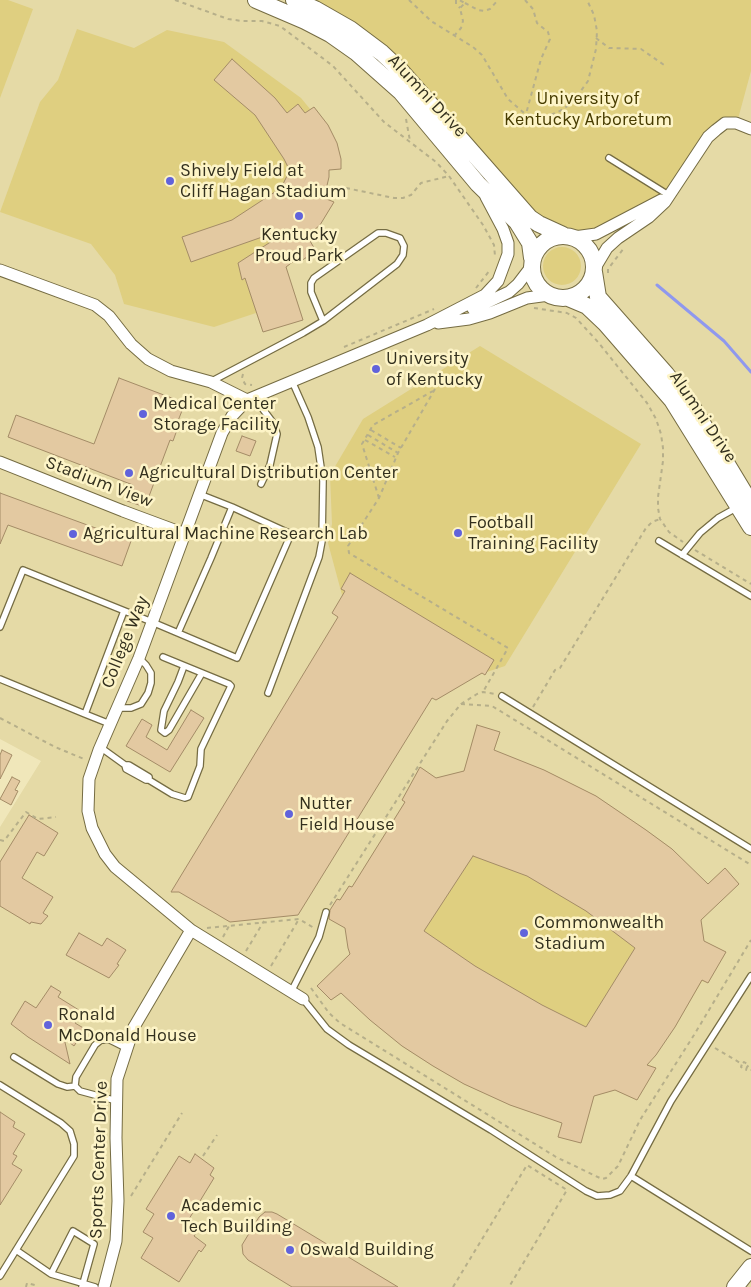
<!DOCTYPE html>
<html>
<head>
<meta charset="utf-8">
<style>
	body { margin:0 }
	canvas { display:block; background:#f0e7ba }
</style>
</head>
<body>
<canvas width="751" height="1287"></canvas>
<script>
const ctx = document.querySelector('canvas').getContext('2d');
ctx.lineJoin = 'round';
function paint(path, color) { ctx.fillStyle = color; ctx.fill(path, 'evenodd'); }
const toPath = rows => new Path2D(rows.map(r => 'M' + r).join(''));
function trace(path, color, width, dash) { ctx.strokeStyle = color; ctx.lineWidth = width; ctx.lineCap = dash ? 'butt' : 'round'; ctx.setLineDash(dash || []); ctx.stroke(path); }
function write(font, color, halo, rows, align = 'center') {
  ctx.font = font + ' Karla,sans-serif'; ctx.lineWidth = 5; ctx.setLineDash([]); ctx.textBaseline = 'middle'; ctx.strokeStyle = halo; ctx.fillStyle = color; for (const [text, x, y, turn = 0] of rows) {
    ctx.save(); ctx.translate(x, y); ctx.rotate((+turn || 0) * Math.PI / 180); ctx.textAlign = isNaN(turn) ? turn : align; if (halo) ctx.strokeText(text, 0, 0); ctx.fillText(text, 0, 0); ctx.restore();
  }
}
paint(toPath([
	[0,0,751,0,751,1287,0,1287,0,827,41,761,0,739]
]), '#e5daa6');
paint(toPath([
	[0,0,8,0,33,9,0,98],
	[310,0,751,0,751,71,738,119,722,120,713,125,671,185,650,202,596,228,580,231,552,222,536,215,419,79],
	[77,29,134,48,167,30,224,42,301,98,310,109,314,107,328,125,337,143,341,159,341,169,329,170,324,198,334,202,320,225,307,236,316,251,301,261,299,258,286,267,303,320,263,332,256,313,214,327,124,304,115,275,91,244,0,212,40,102,58,80],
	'543 266a19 19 0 1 1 38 0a19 19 0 1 1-38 0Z',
	[480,346,641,444,505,666,438,688,345,606,328,543,332,524,330,475,363,419],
	[477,725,500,732,494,751,544,770,596,796,646,830,672,849,695,896,725,868,739,884,701,920,704,941,726,952,708,983,702,981,675,1027,647,1064,656,1068,637,1100,615,1090,594,1096,581,1143,558,1137,569,1102,564,1100,556,1121,510,1105,464,1084,433,1066,402,1046,341,993,331,1000,317,986,350,954,345,928,326,917,337,899,340,900,349,886,352,887,405,802,402,800,420,767,436,778,464,771]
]), '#dfcf80');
trace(toPath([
	[657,285,724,341,751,372]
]), '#8f98ee', 3);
const building = toPath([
	[232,59,275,98,287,113,298,104,305,113,314,107,328,125,337,143,341,159,341,169,329,170,329,177,324,198,334,202,320,225,307,236,316,251,301,261,299,257,286,267,303,320,263,332,245,278,242,280,238,263,286,232,285,229,191,262,182,237,232,220,281,188,288,174,288,167,284,159,255,115,214,80,232,59],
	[119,378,185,403,176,426,178,427,173,441,170,440,145,507,127,501,133,485,8,437,16,415,94,444,119,378],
	[242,436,256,441,250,456,236,451,242,436],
	[0,493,131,541,122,566,8,525,0,544,0,493],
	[350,573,494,660,485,675,482,673,436,700,432,698,298,915,230,922,179,892,171,892,338,617,332,613,345,591,341,589,350,573],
	[191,710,204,718,170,772,126,746,142,719,152,725,146,737,167,750,191,710],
	[477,725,500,732,494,750,544,770,596,796,646,830,672,849,708,884,725,868,739,884,701,920,704,941,726,952,708,983,702,980,675,1027,656,1055,647,1065,656,1068,637,1100,615,1090,594,1096,581,1143,558,1137,562,1123,510,1105,464,1084,433,1066,402,1046,370,1020,341,993,331,1000,317,986,350,954,348,948,345,928,329,919,330,910,337,899,340,900,349,886,352,887,405,802,402,800,420,767,436,778,464,771,477,725],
	[473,856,527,876,586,911,635,948,586,1027,542,1005,475,966,424,931,473,856],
	[2,750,12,755,0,779,0,755,2,750],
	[12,777,20,781,15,790,18,791,11,805,0,799,12,777],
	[29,815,58,833,44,856,37,852,22,878,53,897,43,913,48,916,41,924,31,922,30,924,0,906,0,862,29,815],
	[79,933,102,946,107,938,126,950,117,964,119,965,109,978,66,955,79,933],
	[51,986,61,992,58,997,82,1012,75,1023,85,1029,74,1046,64,1038,70,1064,28,1037,11,1024,25,1001,36,1008,51,986],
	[0,1112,15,1122,13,1127,25,1134,13,1154,17,1156,12,1164,22,1170,0,1205,0,1112],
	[195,1154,214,1168,210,1175,214,1178,189,1219,201,1226,194,1236,206,1245,201,1252,199,1250,179,1282,141,1258,153,1238,143,1232,154,1214,146,1209,179,1156,190,1163,195,1154],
	[265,1212,272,1212,277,1214,398,1287,292,1287,248,1260,243,1254,242,1245,259,1217,265,1212]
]);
paint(building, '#e3c9a1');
trace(building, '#a48c67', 1);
const lane = toPath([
	[609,158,670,196],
	[212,381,303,333,323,321,397,264,403,255,404,246,400,238,386,233,378,233,314,278,311,283,311,292,323,321],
	[252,398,262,408,274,424,277,434,270,465,261,484],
	[199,494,232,507],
	[659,541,751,596],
	[682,555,700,533,718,518,736,508],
	[0,627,23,570,152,622,178,633,237,658,291,534,232,507,211,558,178,633],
	[184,666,178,682,164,711,161,730,165,733,169,730,202,673],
	[0,679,85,714],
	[268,693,319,557,322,541,323,481,318,447,308,417,292,381],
	[502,696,751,849],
	[117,708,131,708,141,704,148,693,151,683,151,673,146,665,139,658],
	[110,724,85,714,124,611],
	[100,747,125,765,126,769,146,780,149,780,172,794,185,798,188,797,200,766,201,749,231,686,229,684,163,657],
	[125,765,129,765,149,777,149,780],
	[291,992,319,937,326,912],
	[303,999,327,1029,349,1045,491,1130,586,1191,597,1196,610,1195,620,1191,631,1176,671,1101,751,976],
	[14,1057,58,1084,67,1087,75,1086],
	[0,1085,61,1123,70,1131,74,1144,74,1156,0,1276],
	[117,1101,80,1091,75,1086,76,1077,95,1045,101,1040,110,1040,126,1048],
	[631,1176,751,1251],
	[16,1250,51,1274,95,1287],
	[51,1274,73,1231,94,1244,82,1287]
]);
const street = toPath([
	[574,237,596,234,661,200],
	[595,268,607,248,618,238,649,217,665,202,708,137,716,130,725,123,736,123,751,129],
	[0,270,95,305,109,316,131,344,148,359,171,371,211,382,247,400],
	[473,309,509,292,518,284,531,267],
	[438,323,469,319,490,313,527,298,549,295],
	[0,462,123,511,185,534],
	[303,999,191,930,115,867,105,854,92,828,88,811,89,779,99,750,139,658,222,433,232,416,247,400,427,325,485,295,498,281,508,254,508,243,503,229,486,197],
	[104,1287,116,1241,118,1201,116,1138,117,1079,134,1027,191,930]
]);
const secondary = toPath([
	[256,0,305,21,330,34,357,53,401,92,478,184,517,222,530,243,532,258],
	[294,0,315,9,350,29,382,53,401,71,530,218,539,224,563,235],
	'532 267a31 31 0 1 1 62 0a31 31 0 1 1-62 0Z',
	[594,272,598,297,666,374,693,408,751,504],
	[568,298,587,306,606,324,672,400,751,527],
	[735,1287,751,1267]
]);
trace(lane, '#756c43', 8);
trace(street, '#756c43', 13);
trace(secondary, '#756c43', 18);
trace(toPath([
	[175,0,228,19,242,21,262,21,280,26,333,66,384,122,436,162,449,176,483,225,494,245,495,256],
	[409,0,431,21,473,47,482,55,508,99,524,113,536,116,548,116,560,111,572,103,588,81,596,49,597,31,594,15,587,0],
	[456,0,456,4,460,8],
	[525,0,533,9,537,23,548,32,550,39,541,59,526,114],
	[465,3,478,10,484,11,490,9,498,0],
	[454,36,461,28,463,21,460,8,465,3,459,0],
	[596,38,609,48,641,49,667,67],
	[406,119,410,141],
	[346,188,394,198,403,198,411,195,421,183,449,176],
	[608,273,608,269,624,248],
	[476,288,490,270],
	[534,308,567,313,576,318,598,342,647,403,656,419,661,434,663,448,663,461,658,497,658,508,660,519,669,532,683,542],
	[344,347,434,309],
	[243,374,242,378,245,384,252,385],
	[435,389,398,453,379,498,348,546,349,553,508,648,483,692],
	[371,430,401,448],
	[368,435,398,453],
	[365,440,395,457],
	[379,498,362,444,373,425,433,391],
	[695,550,751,584],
	[461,704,492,706,751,865],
	[533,707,555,670,560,668,646,528,652,522,660,519],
	[0,718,55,747,84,759],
	[0,840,4,841,26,812,38,819,56,817],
	[330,905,447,721,461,704,477,694,483,692,495,694],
	[207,928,299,919,314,928],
	[223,937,230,924],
	[246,951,264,921],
	[271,966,299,919],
	[311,988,329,1013,340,1023,556,1157,602,1179,606,1178,618,1166,640,1120,694,1035,751,940],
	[715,1048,742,1064,741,1067,746,1070,747,1067,751,1070],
	[743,1063,744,1062,749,1065,747,1067],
	[203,1156,217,1135],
	[131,1196,182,1113],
	[26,1287,27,1283,35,1285],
	[453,1287,527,1165,567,1190,509,1287]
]), '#b6af8a', 2, [4, 4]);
trace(lane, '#fff', 5.5);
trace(street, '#fff', 11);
trace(secondary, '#fff', 16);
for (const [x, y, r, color] of [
	[170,181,5,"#6163db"],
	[299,216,5,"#6163db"],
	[376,369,5,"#6163db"],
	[143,414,5,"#6163db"],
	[129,473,5,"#6163db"],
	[458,533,5,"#6163db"],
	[73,534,5,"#6163db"],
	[289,814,5,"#6163db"],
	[524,933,5,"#6163db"],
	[48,1025,5,"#6163db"],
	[171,1216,5,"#6163db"],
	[290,1250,5,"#6163db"]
]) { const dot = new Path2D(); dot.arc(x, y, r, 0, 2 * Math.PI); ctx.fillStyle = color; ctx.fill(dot); trace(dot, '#fdf4c7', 2); }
write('18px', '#33301e', '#fdf4c7', [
	["Alumni Drive",427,96,47],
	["Alumni Drive",703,417,56],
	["Stadium View",99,482,21],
	["College Way",125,642,-68],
	["Sports Center Drive",99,1160,-88]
]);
write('18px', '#473c00', '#fdf4c7', [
	["University of",588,99],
	["Kentucky Arboretum",588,120]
]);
write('18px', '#33301e', '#fdf4c7', [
	["Shively Field at",180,171],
	["Cliff Hagan Stadium",180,192],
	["Kentucky",299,235,"center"],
	["Proud Park",299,256,"center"],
	["University",386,359],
	["of Kentucky",386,380],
	["Medical Center",153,404],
	["Storage Facility",153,425],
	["Agricultural Distribution Center",139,473],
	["Football",468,523],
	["Training Facility",468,544],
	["Agricultural Machine Research Lab",83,534],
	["Nutter",299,804],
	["Field House",299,825],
	["Commonwealth",534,923],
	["Stadium",534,944],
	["Ronald",58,1015],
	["McDonald House",58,1036],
	["Academic",181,1206],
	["Tech Building",181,1227],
	["Oswald Building",300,1250]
], 'left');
</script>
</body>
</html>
